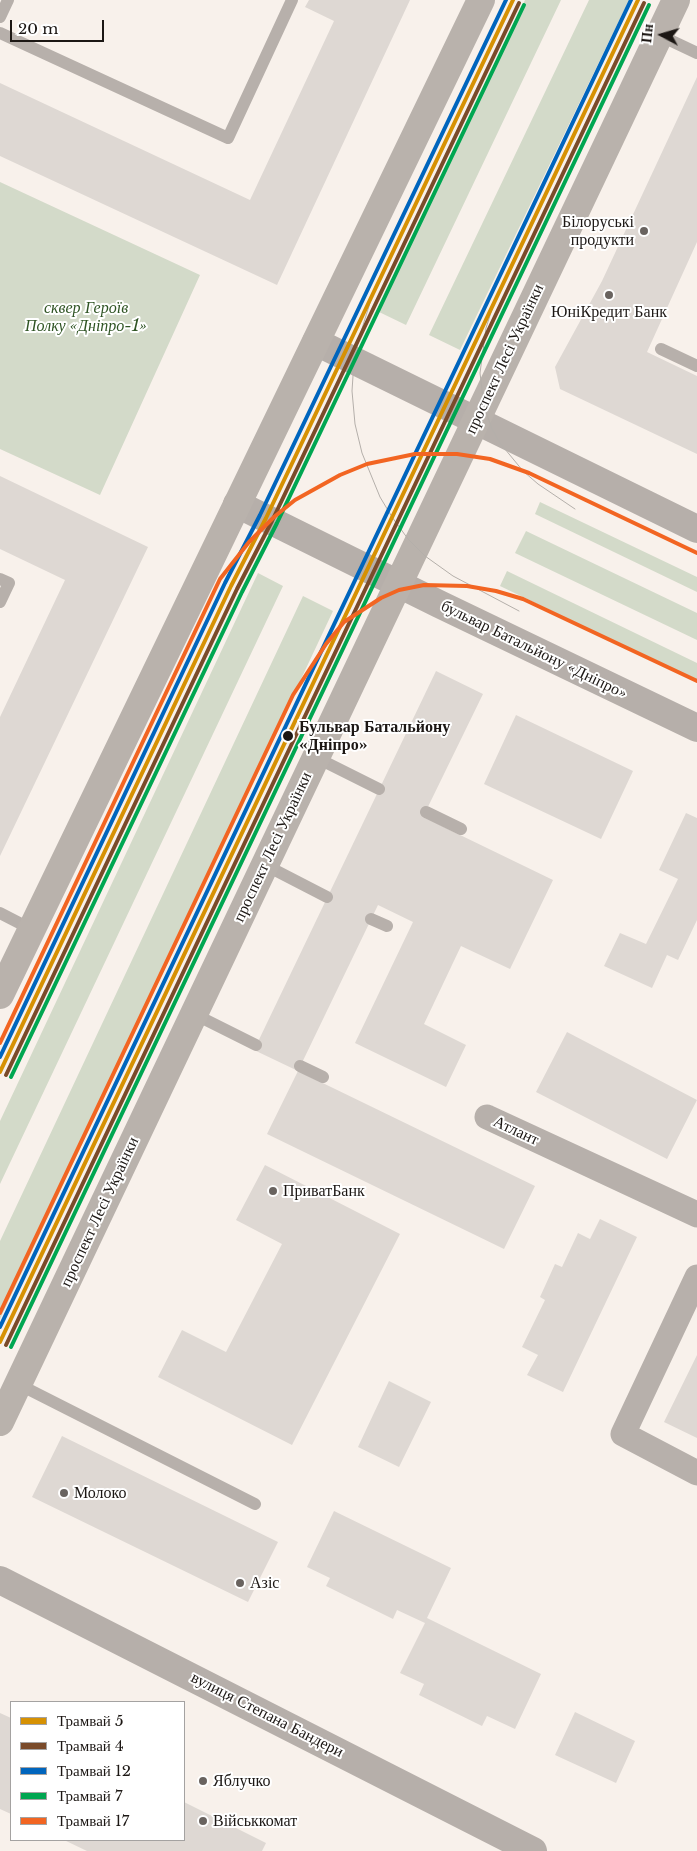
<!DOCTYPE html>
<html>
<head>
<meta charset="utf-8">
<style>
	body { margin:0 }
	#map { position:relative; width:697px; height:1851px; overflow:hidden; background:#f8f1eb; font-family:"Libre Baskerville",serif }
	canvas { display:block }
	.legend { position:absolute; left:10px; top:1701px; width:175px; height:140px; box-sizing:border-box; background:#fff; border:1px solid #a4a2a1; margin:0; padding:6px 9px; list-style:none; font-size:15px; color:#1c1714 }
	.legend li { display:flex; align-items:center; gap:10px; height:25px }
	.legend b { width:25px; border:1px solid #a4a2a1 }
	.north { position:absolute; left:637px; top:10px; width:50px; height:50px; -webkit-text-stroke:4px #fff; paint-order:stroke; rotate:276deg; font-size:14px; font-weight:700; line-height:20px; text-align:center; color:#1c1714 }
	.north::after { content:''; display:block; margin:auto; width:18px; height:22px; background:#1c1714; clip-path:polygon(50% 0,100% 100%,50% 72%,0 100%) }
	.scale { position:absolute; left:10px; top:20px; width:94px; height:22px; box-sizing:border-box; border:2px solid #1c1714; border-top:0; padding-left:6px; font-size:15px; line-height:18px; white-space:nowrap; color:#1c1714; -webkit-text-stroke:4px #fff; paint-order:stroke }
</style>
</head>
<body>
<div id="map">
<canvas width="697" height="1851"></canvas>
<ul class="legend">
<li><b style="height:6px;background:#d69103"></b>Трамвай 5</li>
<li><b style="height:6px;background:#7a4b2a"></b>Трамвай 4</li>
<li><b style="height:6px;background:#0065bd"></b>Трамвай 12</li>
<li><b style="height:6px;background:#00a651"></b>Трамвай 7</li>
<li><b style="height:6px;background:#f26522"></b>Трамвай 17</li>
</ul>
<div class="north">Пн</div>
<div class="scale">20 m</div>
</div>
<script>
const ctx = document.querySelector('canvas').getContext('2d');
ctx.lineJoin = 'round';
function paint(path, color) { ctx.fillStyle = color; ctx.fill(path, 'evenodd'); }
const toPath = rows => new Path2D(rows.map(r => 'M' + r).join(''));
function trace(path, color, width, dash) { ctx.strokeStyle = color; ctx.lineWidth = width; ctx.lineCap = dash ? 'butt' : 'round'; ctx.setLineDash(dash || []); ctx.stroke(path); }
function write(font, color, halo, rows, align = 'center') {
  ctx.font = font + ' "Libre Baskerville",serif'; ctx.lineWidth = 4; ctx.setLineDash([]); ctx.textBaseline = 'middle'; ctx.strokeStyle = halo; ctx.fillStyle = color; for (const [text, x, y, turn = 0] of rows) {
    ctx.save(); ctx.translate(x, y); ctx.rotate((+turn || 0) * Math.PI / 180); ctx.textAlign = isNaN(turn) ? turn : align; if (halo) ctx.strokeText(text, 0, 0); ctx.fillText(text, 0, 0); ctx.restore();
  }
}
paint(toPath([
	[525,0,561,0,406,325,377,311],
	[589,0,629,0,460,350,429,335],
	[0,182,200,275,100,495,0,449],
	[540,502,697,577,697,592,535,514],
	[526,531,697,613,697,640,515,553],
	[507,571,697,663,697,681,500,586],
	[258,573,283,586,0,1184,0,1121],
	[303,596,333,611,0,1319,0,1241]
]), '#d3dac9');
paint(toPath([
	[309,0,410,0,277,285,0,156,0,83,250,200,334,21,305,7],
	[697,77,697,242,647,352,697,376,697,454,560,389,555,367,602,281],
	[0,476,148,547,0,856,0,717,65,580,0,549],
	[436,671,483,694,423,817,553,880,510,969,461,946,424,1024,466,1045,446,1087,355,1043,413,922,378,905,298,1071,254,1050],
	[516,715,633,771,601,839,484,784],
	[686,813,697,818,697,920,678,960,667,955,652,988,604,966,620,933,646,944,678,879,659,870],
	[567,1032,697,1100,667,1159,536,1092],
	[298,1071,535,1186,504,1249,267,1134],
	[265,1165,400,1234,292,1445,158,1377,182,1330,226,1352,282,1244,236,1220],
	[600,1219,637,1237,563,1392,527,1375,538,1355,522,1347,545,1300,540,1297,555,1264,562,1267,578,1233,590,1239],
	[697,1355,697,1438,664,1422],
	[389,1381,431,1402,399,1467,358,1447],
	[62,1436,278,1542,248,1602,32,1497],
	[334,1511,451,1568,427,1618,541,1674,515,1729,487,1716,482,1726,419,1695,424,1684,400,1673,425,1623,397,1610,393,1619,326,1586,330,1578,307,1567],
	[575,1712,635,1741,616,1783,555,1755],
	[0,1713,11,1718,11,1814,0,1809],
	[184,1802,266,1843,262,1851,87,1851,64,1840,184,1840]
]), '#ded8d3');
trace(toPath([
	[0,17,8,0],
	[0,33,228,138,292,0],
	[659,35,697,53],
	[661,349,697,366],
	[0,579,9,583,0,602],
	[315,757,379,789],
	[426,812,461,829],
	[265,865,327,897],
	[0,913,31,929],
	[371,919,387,926],
	[194,1014,256,1045],
	[300,1066,323,1077],
	[18,1384,255,1504]
]), '#b7b0ab', 12);
trace(toPath([
	[697,1214,487,1117,697,1215],
	[697,1277,623,1434,697,1473]
]), '#b7b0ab', 25);
trace(toPath([
	[316,342,697,529],
	[237,504,439,604,697,728],
	[0,1580,533,1851]
]), '#b6afaa', 28);
trace(toPath([
	[0,995,481,0],
	[0,1422,676,0]
]), '#b9b2ac', 28);
trace(toPath([
	[375,287,359,338,354,361,352,391,355,424,362,453,380,497,392,517,408,539,425,556,453,576,519,611],
	[494,303,486,328,480,373,484,406,492,429,500,443,523,471,538,484,575,509]
]), '#b4afaa', 1);
trace(toPath([
	[0,1072,231,586,266,518,513,0],
	[0,1342,638,0]
]), '#d69103', 4);
trace(toPath([
	[6,1075,237,589,272,521,519,3],
	[6,1345,644,3]
]), '#7a4b2a', 4);
trace(toPath([
	[0,1057,225,583,260,515,506,0],
	[0,1327,631,0]
]), '#0065bd', 4);
trace(toPath([
	[11,1077,242,592,277,523,524,5],
	[11,1347,649,5]
]), '#00a651', 4);
trace(toPath([
	[0,1043,220,579,249,542,274,517,295,500,340,475,367,464,415,454,457,454,490,459,529,473,697,553],
	[0,1313,293,695,326,644,344,622,381,598,399,590,424,585,467,586,496,591,523,599,697,681]
]), '#f26522', 4);
for (const [x, y, r, color] of [
	[644,231,5,"#69635f"],
	[609,295,5,"#69635f"],
	[288,736,6,"#1c1714"],
	[273,1191,5,"#69635f"],
	[64,1493,5,"#69635f"],
	[240,1583,5,"#69635f"],
	[203,1781,5,"#69635f"],
	[203,1821,5,"#69635f"]
]) { const dot = new Path2D(); dot.arc(x, y, r, 0, 2 * Math.PI); ctx.fillStyle = color; ctx.fill(dot); trace(dot, '#fff', 2); }
write('16px', '#1c1714', '#fff', [
	["Білоруські",634,222,"right"],
	["продукти",634,240,"right"],
	["ЮніКредит Банк",609,312,"center"],
	["ПриватБанк",283,1191],
	["Молоко",74,1493],
	["Азіс",250,1583],
	["Яблучко",213,1781],
	["Військкомат",213,1821]
], 'left');
write('italic 16px', '#2f5424', '#fff', [
	["сквер Героїв",86,308],
	["Полку «Дніпро-1»",86,326]
]);
write('16px', '#1c1714', '#fff', [
	["проспект Лесі Українки",505,359,-65],
	["бульвар Батальйону «Дніпро»",534,650,26],
	["проспект Лесі Українки",273,847,-65],
	["Атлант",516,1131,25],
	["проспект Лесі Українки",100,1212,-65],
	["вулиця Степана Бандери",267,1715,27]
]);
write('bold 16px', '#1c1714', '#fff', [
	["Бульвар Батальйону",299,727],
	["«Дніпро»",299,745]
], 'left');
</script>
</body>
</html>
